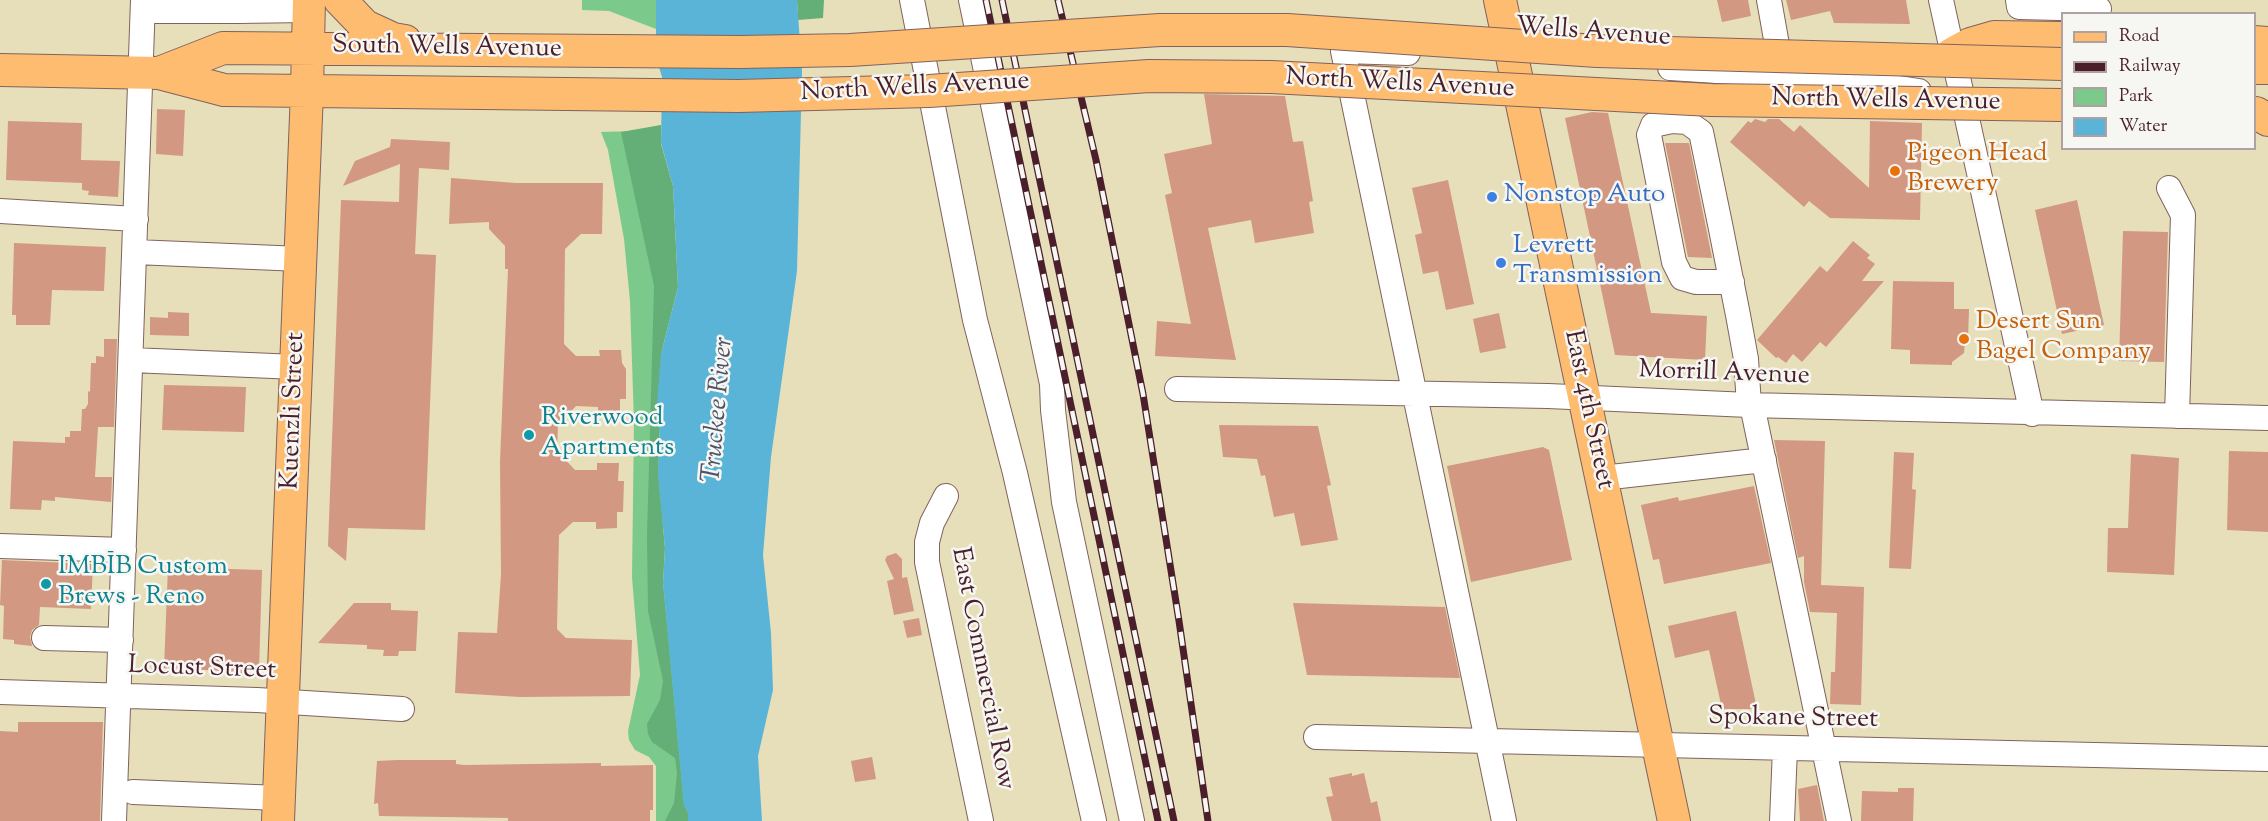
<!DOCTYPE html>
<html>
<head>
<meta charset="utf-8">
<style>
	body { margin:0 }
	#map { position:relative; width:2268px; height:821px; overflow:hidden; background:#e6dfba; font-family:"Sorts Mill Goudy",serif }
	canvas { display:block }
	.legend { position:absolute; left:2061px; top:12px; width:195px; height:138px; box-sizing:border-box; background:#f6f6f2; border:2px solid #b1a0a2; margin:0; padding:8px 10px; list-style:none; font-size:18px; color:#4a1f2b }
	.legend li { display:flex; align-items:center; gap:12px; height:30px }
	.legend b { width:30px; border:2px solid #b1a0a2 }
</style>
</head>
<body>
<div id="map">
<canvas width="2268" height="821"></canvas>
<ul class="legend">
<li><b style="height:8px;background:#febc70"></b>Road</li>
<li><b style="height:8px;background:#4a1f2b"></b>Railway</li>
<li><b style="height:16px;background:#7bca8b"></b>Park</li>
<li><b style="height:16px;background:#5ab4d8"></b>Water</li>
</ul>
</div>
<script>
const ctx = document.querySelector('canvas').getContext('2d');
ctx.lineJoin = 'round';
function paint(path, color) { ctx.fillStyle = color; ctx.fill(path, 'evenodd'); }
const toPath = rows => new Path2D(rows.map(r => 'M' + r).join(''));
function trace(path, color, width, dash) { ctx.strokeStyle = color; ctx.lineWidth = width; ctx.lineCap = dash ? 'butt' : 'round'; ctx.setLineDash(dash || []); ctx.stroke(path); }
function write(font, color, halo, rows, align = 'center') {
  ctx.font = font + ' "Sorts Mill Goudy",serif'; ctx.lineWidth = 5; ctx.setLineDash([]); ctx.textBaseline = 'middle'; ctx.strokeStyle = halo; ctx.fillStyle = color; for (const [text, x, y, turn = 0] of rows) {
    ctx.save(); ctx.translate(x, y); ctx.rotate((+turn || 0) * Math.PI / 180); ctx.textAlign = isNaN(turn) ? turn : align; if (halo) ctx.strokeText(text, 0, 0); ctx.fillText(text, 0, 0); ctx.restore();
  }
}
paint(toPath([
	[582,0,656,0,656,29,609,11,582,10],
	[661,125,663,583,688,821,656,821,656,766,649,757,635,750,629,740,628,731,640,675,632,577,634,422,630,301,624,239,608,150,601,132,636,131]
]), '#7bca8b');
paint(toPath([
	[797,0,824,0,823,18,798,20],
	[661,125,661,144,673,186,678,287,661,354,658,473,665,548,663,583,684,806,688,812,688,821,665,821,674,803,677,773,675,758,652,742,648,734,647,724,660,700,663,681,648,611,647,536,654,286,621,132]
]), '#64ae77');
paint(toPath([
	[656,0,797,0,802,71,797,271,771,457,763,555,771,633,773,690,758,756,762,821,688,821,688,812,684,806,663,583,665,548,658,473,660,436,657,403,661,354,678,287,673,186,661,143,662,77,656,57]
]), '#5ab4d8');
paint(toPath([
	[1717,0,1748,0,1751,16,1722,22],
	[1786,0,1906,0,1910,24,1834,23,1830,11,1791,20],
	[1204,94,1285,96,1293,142,1303,141,1313,201,1309,202,1314,233,1255,243,1251,220,1208,228,1236,360,1155,356,1157,321,1191,324,1165,195,1172,193,1164,154,1212,144],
	[157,109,185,110,183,156,156,154],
	[1592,112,1608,113,1651,313,1707,316,1705,360,1615,355,1565,118],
	[1755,119,1765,122,1768,119,1779,119,1794,132,1800,125,1869,188,1870,121,1922,123,1920,220,1830,218,1809,201,1804,207,1730,142,1748,121,1751,123],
	[8,121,82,123,81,160,120,161,118,197,88,195,89,191,82,190,82,183,6,180],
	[391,139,450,142,449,170,419,168,415,254,436,255,425,530,348,528,346,561,328,546,341,200,399,202,400,164,343,186,355,161,390,147],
	[1665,143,1689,143,1712,258,1688,257],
	[451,178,516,183,603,183,602,234,581,234,565,249,564,344,576,356,600,356,599,350,621,350,622,363,626,369,626,399,620,399,620,416,598,416,598,407,576,406,558,425,557,451,575,470,597,470,597,463,619,463,618,481,624,481,623,512,617,512,617,528,596,529,596,522,573,522,559,535,557,629,566,638,632,640,630,696,520,697,455,693,458,632,497,633,501,574,500,461,508,269,505,269,505,246,489,229,489,222,449,224],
	[1448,180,1474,304,1446,310,1438,271,1423,274,1415,235,1422,233,1412,188],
	[2077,200,2104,325,2062,334,2035,210],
	[2123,231,2168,232,2164,362,2119,361],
	[1853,241,1870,255,1867,258,1875,264,1862,281,1884,281,1826,347,1820,342,1802,362,1793,354,1786,363,1778,357,1776,358,1757,340,1820,266,1827,272],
	[14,243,106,247,104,291,52,290,50,325,16,325,16,315,12,315],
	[1893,281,1954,282,1954,309,1969,309,1968,340,1965,340,1964,353,1952,362,1952,365,1910,364,1910,350,1891,349],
	[168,312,189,313,189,336,150,335,150,317,168,318],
	[1499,313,1506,348,1480,353,1473,319],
	[104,339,117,339,114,427,98,427,95,477,112,477,111,502,55,497,55,501,42,500,41,510,10,509,13,441,65,443,65,437,70,437,70,431,81,431,82,409,85,409,88,404,88,391,90,392,91,363,96,363,96,356,104,357],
	[164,385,246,387,244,432,162,430],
	[1219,425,1318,426,1331,485,1327,486,1338,540,1301,546,1294,513,1274,517,1265,475,1261,476,1257,459,1223,457],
	[1774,440,1825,441,1821,585,1864,587,1861,705,1830,704,1831,672,1835,672,1837,613,1810,612,1804,582,1804,556,1798,558],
	[1543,447,1549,450,1572,560,1471,582,1447,466],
	[2229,451,2268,452,2268,532,2227,530],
	[1894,452,1914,453,1912,489,1916,490,1911,569,1889,568],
	[2131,454,2179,458,2174,575,2107,572,2108,528,2128,528],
	[1754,486,1771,563,1664,584,1659,559,1653,560,1641,505,1678,497,1679,501],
	[896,553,902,559,902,578,907,577,914,611,894,615,887,581,894,579,885,560,887,556],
	[2,560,93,564,91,609,40,607,39,625,32,630,30,637,32,646,14,644,14,640,3,639,4,606,0,605],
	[168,567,262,570,259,672,249,672,249,675,225,674,225,671,164,668],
	[354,603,391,603,391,610,418,611,416,651,399,651,398,656,383,656,384,650,367,649,367,645,318,643],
	[1293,603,1445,607,1460,678,1307,675],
	[1736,611,1743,643,1757,709,1722,709,1709,650,1675,658,1668,626],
	[919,618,922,635,907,638,903,621],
	[18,722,103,722,100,821,0,821,0,731,18,732],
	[872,757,876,779,855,782,851,761],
	[397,760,456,760,456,764,464,765,601,763,601,766,653,765,653,810,650,810,650,821,508,821,508,818,379,816,378,803,374,804,377,761],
	[1352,773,1352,776,1364,773,1371,803,1377,801,1381,821,1332,821,1326,797,1333,796,1329,778],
	[1817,785,1824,821,1800,821,1798,789],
	[1898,788,1914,788,1913,821,1861,821,1862,791,1898,792]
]), '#d29882');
const minor = toPath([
	[912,0,975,320,1015,473,1094,821],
	[971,0,1052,384,1053,410,1064,502,1132,821],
	[1769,0,1782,73],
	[1941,0,2032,414],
	[2018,0,2019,7,2099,9],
	[143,11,238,11,238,0],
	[238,11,308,10],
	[1408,53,1343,51,1504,821],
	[1670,68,1840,79,1919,91],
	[2169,188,2183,215,2177,416],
	[0,211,136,219],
	[135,252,301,259],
	[1732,282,1696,282,1682,278,1674,262,1649,135,1653,125,1672,121,1687,122,1701,132,1720,224,1738,315,1746,359,1749,405],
	[131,360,297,367],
	[1177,389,1548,396,1749,405,2268,418],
	[1752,405,1839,821],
	[1602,478,1764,460],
	[946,496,932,523,927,542,927,562,981,821],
	[0,546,124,550],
	[44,638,121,640],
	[0,692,257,700,402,709],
	[1316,737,2268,759],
	[133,792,279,798],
	[114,821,143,0],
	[1782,821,1785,748]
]);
const major = toPath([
	[340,0,365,26,393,39,405,41],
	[1500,0,1674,821],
	[2254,42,2268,43],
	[1952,54,1970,44,1994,37,2062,38],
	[2254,68,2268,68],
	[0,70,159,73,224,90,738,96],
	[159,73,223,48,740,52],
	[2256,113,2268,120],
	[278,821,307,91,309,0]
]);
trace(minor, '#81625d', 26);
trace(major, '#81625d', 34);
trace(minor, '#fff', 24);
trace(major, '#febc70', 32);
const rail = toPath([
	[986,0,1158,821],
	[1002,0,1174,821],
	[1058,0,1096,160,1143,394,1179,621,1208,821]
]);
trace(rail, '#4a1f2b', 7);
trace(rail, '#f6f6f2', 4.5, [14]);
const majorBridge = toPath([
	[740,52,850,50,1160,30,1287,30,1597,51,2062,64],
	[738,96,929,91,1149,76,1271,77,1711,100,2062,105]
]);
trace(majorBridge, '#81625d', 34, []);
trace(majorBridge, '#febc70', 32);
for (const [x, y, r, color] of [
	[1895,171,6,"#e8710a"],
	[1492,197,6,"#3f7fe0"],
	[1501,263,6,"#3f7fe0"],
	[1964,339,6,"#e8710a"],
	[529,435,6,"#0f9aa8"],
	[46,584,6,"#0f9aa8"]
]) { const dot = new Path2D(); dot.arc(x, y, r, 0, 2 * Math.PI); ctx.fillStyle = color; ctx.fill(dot); trace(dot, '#f6f6f2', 2); }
write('26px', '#4a1f2b', '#f6f6f2', [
	["Wells Avenue",1593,34,4],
	["South Wells Avenue",447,49,1],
	["North Wells Avenue",1400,85,3],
	["North Wells Avenue",915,89,-3],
	["North Wells Avenue",1886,102,1],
	["Morrill Avenue",1724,375,2],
	["East 4th Street",1587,410,78],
	["Kuenzli Street",295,411,-88],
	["East Commercial Row",981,669,79],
	["Locust Street",202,670,2],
	["Spokane Street",1793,720,1]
]);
write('26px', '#c56008', '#f6f6f2', [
	["Pigeon Head",1907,156],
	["Brewery",1907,186],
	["Desert Sun",1976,324],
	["Bagel Company",1976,354]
], 'left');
write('26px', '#366cbe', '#f6f6f2', [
	["Nonstop Auto",1504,197],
	["Levrett",1513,248],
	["Transmission",1513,278]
], 'left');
write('26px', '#0d838f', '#f6f6f2', [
	["Riverwood",541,420],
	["Apartments",541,450],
	["IMBĪB Custom",58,569],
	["Brews - Reno",58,599]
], 'left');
write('italic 27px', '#505368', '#f6f6f2', [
	["Truckee River",720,410,-85]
]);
</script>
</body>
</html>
